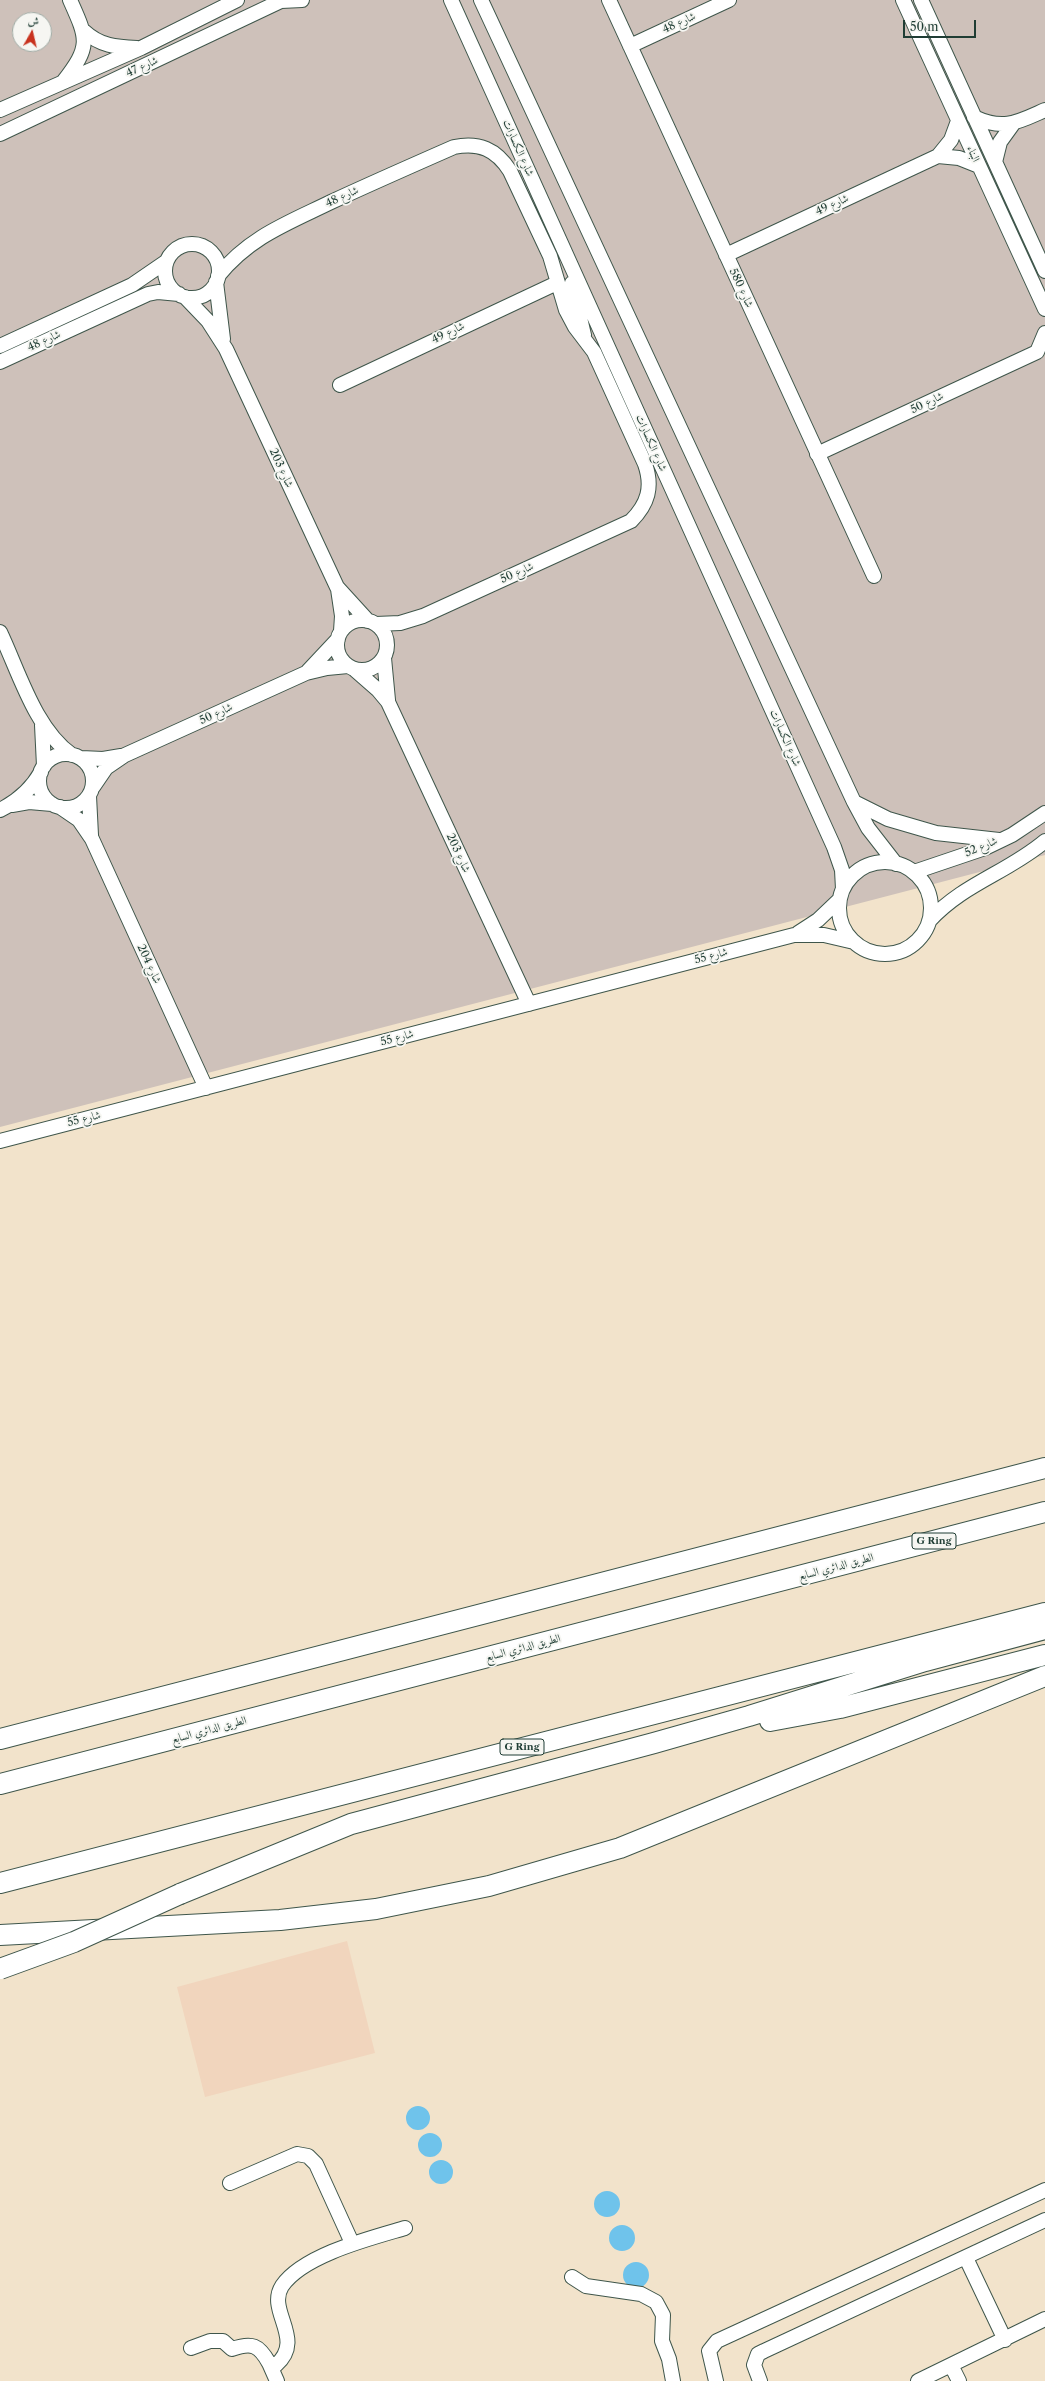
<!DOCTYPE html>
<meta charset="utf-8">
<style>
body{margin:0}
#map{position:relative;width:1045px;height:2381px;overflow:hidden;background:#f2e3cb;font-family:"Libre Caslon Text",Amiri,serif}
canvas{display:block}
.north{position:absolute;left:12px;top:12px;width:40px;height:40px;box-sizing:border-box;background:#f6f6f2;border:1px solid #a0aca6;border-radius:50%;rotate:8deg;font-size:11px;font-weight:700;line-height:16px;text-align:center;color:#1f3d34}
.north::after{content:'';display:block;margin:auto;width:14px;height:18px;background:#c8321e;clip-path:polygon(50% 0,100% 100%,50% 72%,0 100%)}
.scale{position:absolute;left:903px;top:20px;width:73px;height:18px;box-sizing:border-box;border:2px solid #1f3d34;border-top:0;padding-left:5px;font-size:12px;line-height:14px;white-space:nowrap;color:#1f3d34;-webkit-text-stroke:3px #f6f6f2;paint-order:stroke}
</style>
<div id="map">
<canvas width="1045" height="2381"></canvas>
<div class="north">ش</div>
<div class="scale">50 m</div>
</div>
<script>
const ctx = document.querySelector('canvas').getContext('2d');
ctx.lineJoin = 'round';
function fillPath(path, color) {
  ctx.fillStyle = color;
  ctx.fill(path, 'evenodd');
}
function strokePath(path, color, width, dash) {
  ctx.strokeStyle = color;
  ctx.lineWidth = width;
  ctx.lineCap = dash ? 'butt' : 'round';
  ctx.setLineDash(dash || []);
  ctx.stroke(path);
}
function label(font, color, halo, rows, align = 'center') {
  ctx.font = font + ' "Libre Caslon Text",Amiri,serif';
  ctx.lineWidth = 3.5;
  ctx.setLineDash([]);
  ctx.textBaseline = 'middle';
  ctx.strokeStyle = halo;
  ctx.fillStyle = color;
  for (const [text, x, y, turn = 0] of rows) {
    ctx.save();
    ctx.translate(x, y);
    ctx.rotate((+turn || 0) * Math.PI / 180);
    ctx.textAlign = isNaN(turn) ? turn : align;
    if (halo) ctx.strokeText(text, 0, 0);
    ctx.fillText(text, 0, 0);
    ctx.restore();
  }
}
fillPath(new Path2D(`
 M347,1941L375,2053L205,2097L177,1987Z`), '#f1d5bd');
fillPath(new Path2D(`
 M0,0H1045V855L0,1127ZM20,20H44V44H20Z`), '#cec1ba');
fillPath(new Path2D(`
 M406 2118a12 12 0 1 1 24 0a12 12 0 1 1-24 0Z
 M418 2145a12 12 0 1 1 24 0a12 12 0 1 1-24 0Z
 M429 2172a12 12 0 1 1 24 0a12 12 0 1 1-24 0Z
 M594 2204a13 13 0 1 1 26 0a13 13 0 1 1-26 0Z
 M609 2238a13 13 0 1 1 26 0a13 13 0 1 1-26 0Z
 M623 2275a13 13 0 1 1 26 0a13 13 0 1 1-26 0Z`), '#6fc3eb');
const minor = new Path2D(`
 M451,0L834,847L842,870L843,889
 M481,0L854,802L868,828L896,864
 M609,0L874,576
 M903,0L1045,309
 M921,0L1045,271
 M281,1L302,0
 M84,31C100,46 116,47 137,48
 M630,46L729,0
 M63,82C91,46 88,40 70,0
 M0,110L141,48L237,0
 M974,117C1004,131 1018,122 1045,110
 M0,134L283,0
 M938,156L959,158L979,166
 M995,162L1000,142L1013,124
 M165 271a27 27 0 1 1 54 0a27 27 0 1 1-54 0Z
 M726,255L938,156L951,140L958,121
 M218,276C249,237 288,223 331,202C372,183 413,165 454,147C479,142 496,149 510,171L550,256L566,310L575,327L594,352L645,464C653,487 648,504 631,521L423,616L400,623L376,624
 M216,282L223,339
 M572,283L584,335
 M185,297L208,321L226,349L337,587L368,621
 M0,346L132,285L167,261
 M0,362L148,294L158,292L179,294
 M340,385L557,283
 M817,454L1037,352L1045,333
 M338,589L342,616L341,631
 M337 645a25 25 0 1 1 50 0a25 25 0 1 1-50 0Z
 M0,632C19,672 35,729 72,755
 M384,658L388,700
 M354,669L378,690L388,702L529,1004
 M308,671L338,639
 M42,725L44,766
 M39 781a27 27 0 1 1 54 0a27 27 0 1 1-54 0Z
 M81,758L103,759L121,756
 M93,787L106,768L125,755L306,673L327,668L348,666
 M89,796L91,835
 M854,802L888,819L936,833L999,840
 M12,805L29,802L52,804
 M60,807L79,820L92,839L206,1088
 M0,810C18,801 31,790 41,772
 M839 908a46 46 0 1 1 92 0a46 46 0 1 1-92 0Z
 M914,872L985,848L1012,835L1045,813
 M929,921C964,883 1007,873 1045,841
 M798,933L818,920L839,900
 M0,1141L794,935H824L854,942
 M230,2183L297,2154L308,2156L316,2164L352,2243
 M966,2258L1005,2340
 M572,2277L586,2286L641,2294L656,2302L663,2315L662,2341L669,2359L673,2381
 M191,2348L210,2341H223L232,2349C252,2342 259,2345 269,2363L276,2365C306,2339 266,2311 282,2286C303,2255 371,2238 405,2228
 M269,2363L277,2381
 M951,2365L959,2381
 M716,2381L709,2351L717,2341L1045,2190
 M760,2381L754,2365L758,2354L764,2351L1045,2220
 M918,2381L1045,2319`);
const highway = new Path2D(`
 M770,1721L840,1708L1045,1655
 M0,1739L1045,1468
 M0,1784L1045,1512
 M0,1883L1045,1613
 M180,1894L351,1824L654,1743L749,1716L925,1661L1045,1629
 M0,1935L280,1920L376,1909L489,1886L620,1848L1045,1676`);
strokePath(minor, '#3f564b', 16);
strokePath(highway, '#3f564b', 22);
strokePath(minor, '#fff', 14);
strokePath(highway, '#fff', 20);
const highwayBridge = new Path2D(`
 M0,1969L74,1942L180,1894`);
strokePath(highwayBridge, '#3f564b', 22, []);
strokePath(highwayBridge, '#fff', 20);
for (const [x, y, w] of [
 [934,1541,44],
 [522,1747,44]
]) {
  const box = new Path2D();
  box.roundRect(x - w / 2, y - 8, w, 16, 3);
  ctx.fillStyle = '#f6f6f2';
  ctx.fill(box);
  strokePath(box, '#1f3d34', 1);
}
label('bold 10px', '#1f3d34', null, [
 ["G Ring",934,1541],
 ["G Ring",522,1747]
]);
label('11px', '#1f3d34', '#f6f6f2', [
 ["شارع 48",679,23,-25],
 ["شارع 47",142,67,-25],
 ["شارع الكسارات",518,148,66],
 ["البناء",973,154,66],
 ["شارع 48",342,197,-25],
 ["شارع 49",832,205,-25],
 ["شارع 580",741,288,65],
 ["شارع 49",448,333,-26],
 ["شارع 48",44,341,-25],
 ["شارع 50",927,403,-26],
 ["شارع الكسارات",651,443,66],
 ["شارع 203",281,468,65],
 ["شارع 50",517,573,-24],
 ["شارع 50",216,714,-25],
 ["شارع الكسارات",785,738,66],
 ["شارع 52",981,847,-23],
 ["شارع 203",458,853,65],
 ["شارع 55",711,956,-15],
 ["شارع 204",149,964,65],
 ["شارع 55",397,1038,-15],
 ["شارع 55",84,1119,-14],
 ["الطريق الدائري السابع",836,1567,-15],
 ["الطريق الدائري السابع",523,1648,-15],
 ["الطريق الدائري السابع",209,1730,-15]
]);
</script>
